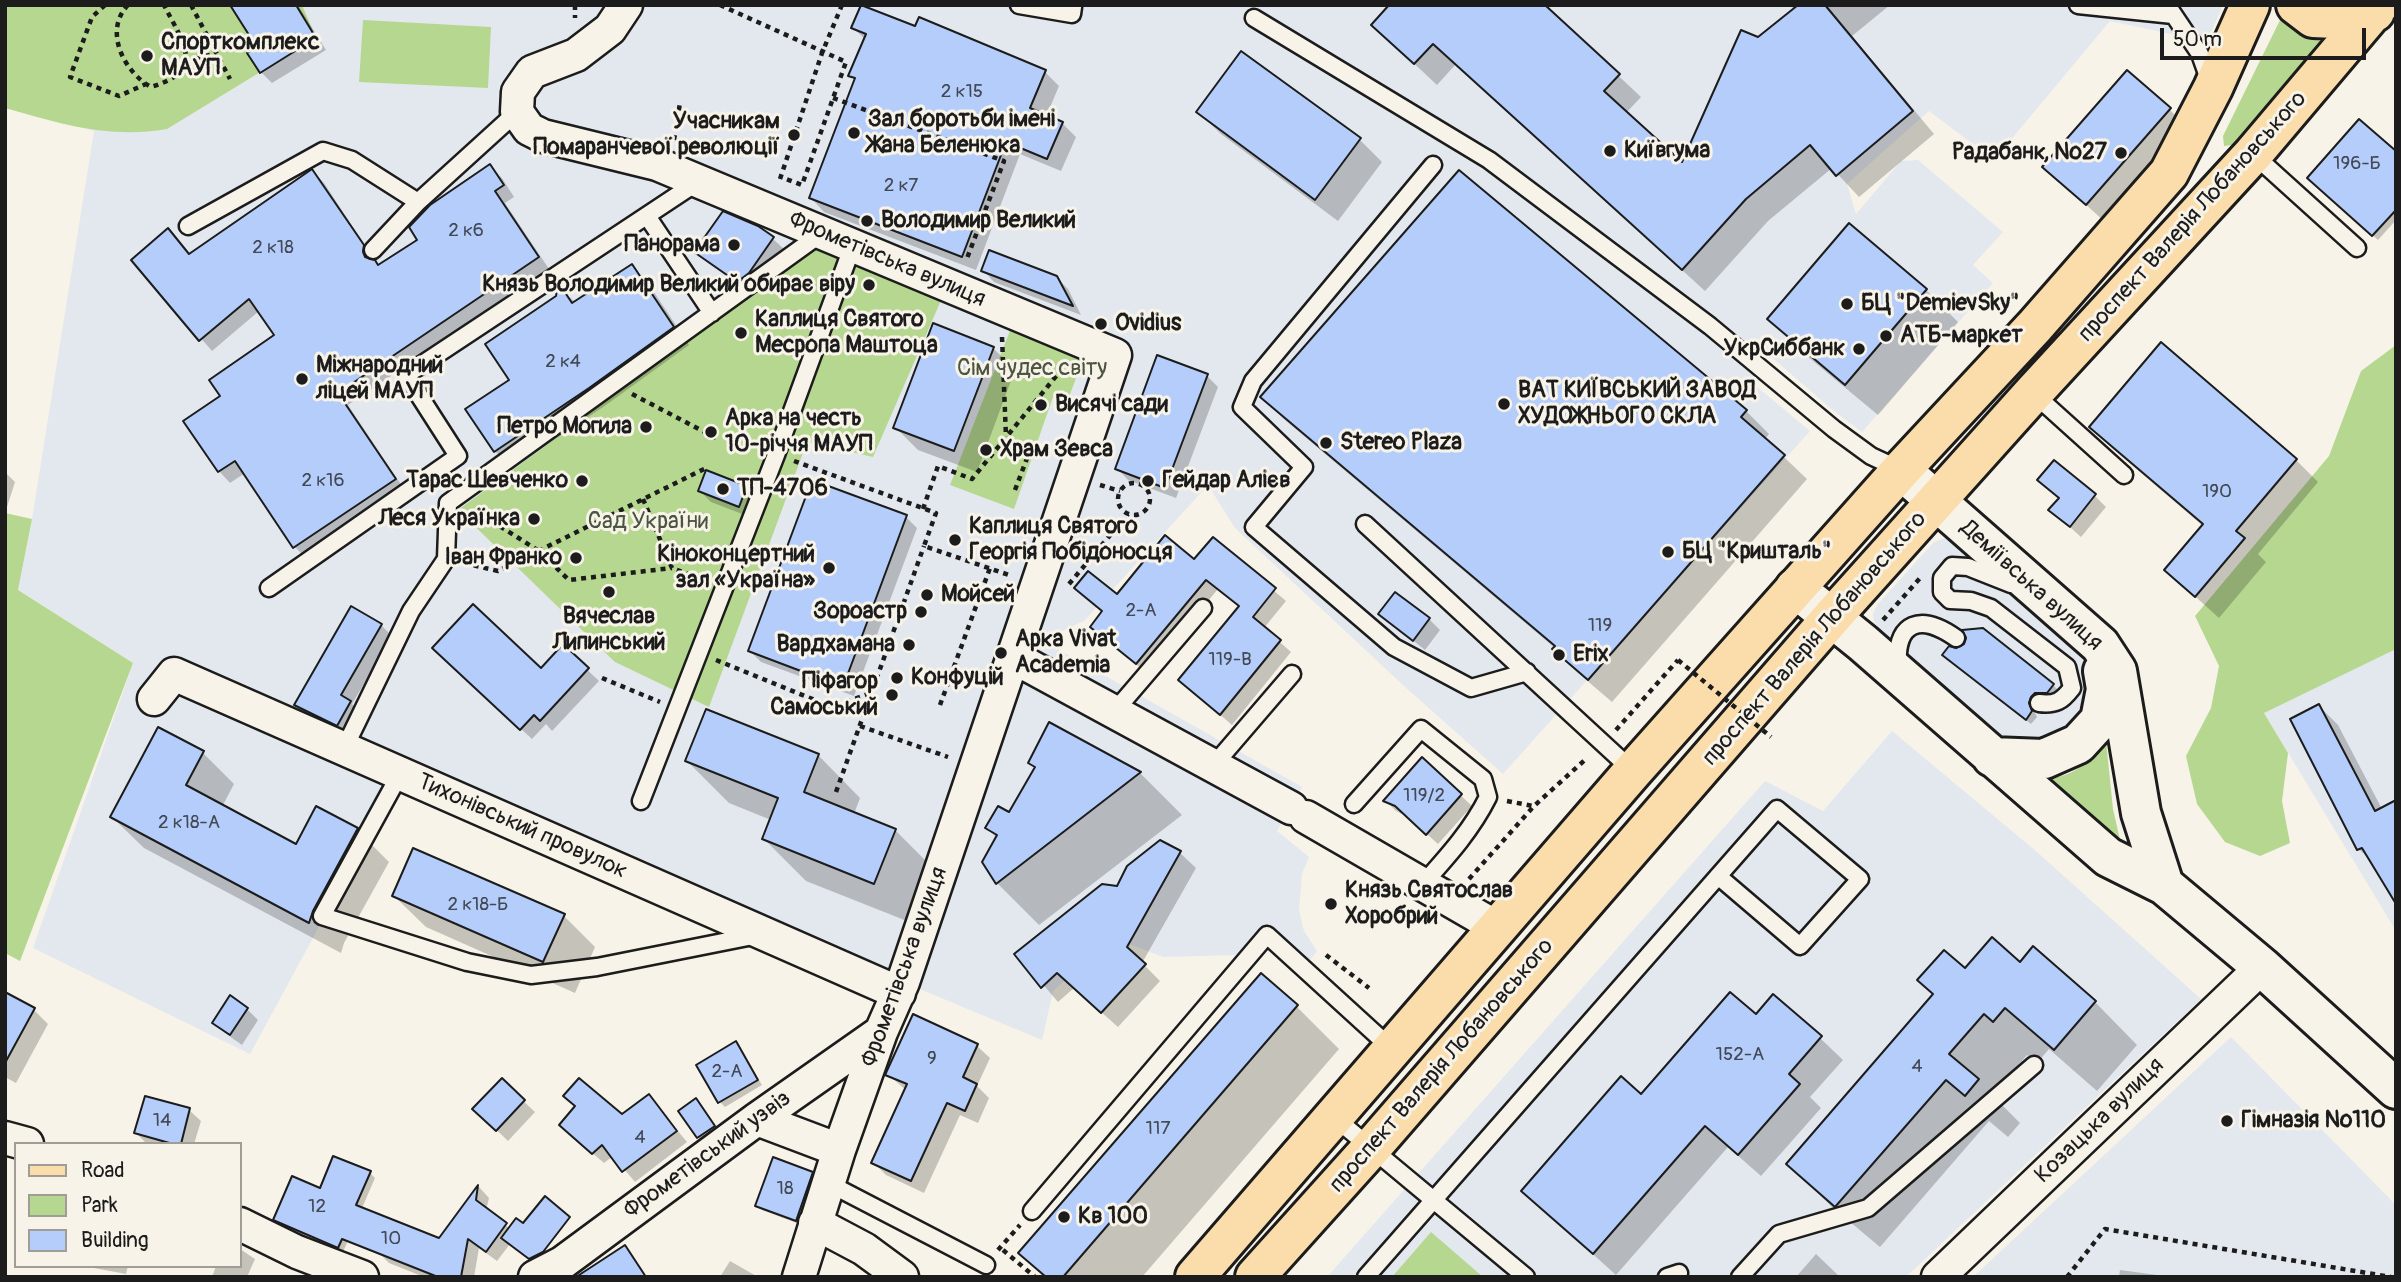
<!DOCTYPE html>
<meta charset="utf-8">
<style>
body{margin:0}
#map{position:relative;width:2401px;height:1282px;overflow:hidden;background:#f7f3e8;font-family:Pangolin,sans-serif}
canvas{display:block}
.frame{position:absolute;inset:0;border:7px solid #1c1c1c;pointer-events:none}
.legend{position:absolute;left:14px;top:1142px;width:228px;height:126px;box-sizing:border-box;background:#f7f3e8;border:2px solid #9f9d96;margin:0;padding:9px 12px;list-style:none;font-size:21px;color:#1c1c1c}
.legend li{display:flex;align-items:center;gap:14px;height:35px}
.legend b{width:35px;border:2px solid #9f9d96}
.scale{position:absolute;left:2160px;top:28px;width:206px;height:32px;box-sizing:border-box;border:4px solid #1c1c1c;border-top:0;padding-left:9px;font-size:21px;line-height:24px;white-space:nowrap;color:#1c1c1c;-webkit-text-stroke:5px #f7f3e8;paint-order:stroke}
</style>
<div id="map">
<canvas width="2401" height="1282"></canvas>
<div class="frame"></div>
<ul class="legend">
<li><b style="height:9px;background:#fbddab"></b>Road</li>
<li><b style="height:19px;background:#b6d790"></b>Park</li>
<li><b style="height:19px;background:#b4cdfb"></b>Building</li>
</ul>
<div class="scale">50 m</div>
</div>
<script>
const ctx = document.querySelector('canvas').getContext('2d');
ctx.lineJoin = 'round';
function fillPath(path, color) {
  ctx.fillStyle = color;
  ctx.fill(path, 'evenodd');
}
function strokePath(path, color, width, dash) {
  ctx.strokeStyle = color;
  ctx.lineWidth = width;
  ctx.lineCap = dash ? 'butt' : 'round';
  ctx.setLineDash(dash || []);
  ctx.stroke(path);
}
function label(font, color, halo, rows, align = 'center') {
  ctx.font = font + ' Pangolin,sans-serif';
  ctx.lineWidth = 6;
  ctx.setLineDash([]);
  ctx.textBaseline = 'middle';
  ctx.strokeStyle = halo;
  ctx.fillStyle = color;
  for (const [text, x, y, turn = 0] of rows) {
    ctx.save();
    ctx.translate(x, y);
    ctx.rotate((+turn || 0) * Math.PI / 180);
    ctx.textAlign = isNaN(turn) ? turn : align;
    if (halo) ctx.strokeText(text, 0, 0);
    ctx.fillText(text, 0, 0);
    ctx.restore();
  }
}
fillPath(new Path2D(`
 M5,5H2223L2212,30L2204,41L2110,21L1994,160L1929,111L1847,184L1856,214L1901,161L1918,160L2003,232L1973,265L1993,283L1862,432L1835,412L1762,349L1756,386L1810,431L1503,774L1404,686L1235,528L1208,485L1084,621L1042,640L1302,787L1277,831L1309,857L1302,874L1299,910L1304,931L1317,951L1307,964L1264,925L1237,955L1163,957L1113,938L1053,991L1042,1040L903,982L408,763L250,1054L33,948L133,663L18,590L32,519L94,131L5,108Z
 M1952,535L2072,635L2094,669L2079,722L2043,743H2023L2004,737L1882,632L1874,622L1873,614L1877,605L1934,542Z
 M2396,641V931L2264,713Z
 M1892,731L2037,852L2201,999L1906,1277H1327L1765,781L1823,811Z
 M2231,1037L2396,1205V1277H1973Z`), '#e3e8ee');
fillPath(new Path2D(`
 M5,5H302L316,38L167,129C109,139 61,124 5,108Z
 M2282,16L2293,29L2320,41L2232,145L2224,146L2223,136Z
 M363,20L491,27L488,88L359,82Z
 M818,246L942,298L873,457L807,442L709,707L615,662L458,510Z
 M1013,323L1086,352L1067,402L1053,397L1014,509L950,485Z
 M2396,345V649L2264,713L2288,753L2282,801L2290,843L2260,856L2225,842L2197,804L2186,756L2211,708L2219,666L2195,616L2329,456L2361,371Z
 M5,513L32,519L18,590L133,663L20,961L5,953Z
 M2106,741L2113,809L2123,853L2039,781C2079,774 2079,769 2106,741Z
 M1431,1232L1483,1277H1392Z`), '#b6d790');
fillPath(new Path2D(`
 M233,5H298L326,50L272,83L261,72L259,47Z
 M1543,5L1641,97L1626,113L1683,165L1759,39L1794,10L1791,5H1890L1852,36L1934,134L1859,197L1832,168L1768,221L1705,291L1456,64L1437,85L1373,25Z
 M853,28H916L1045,72L1059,86L1046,117L1062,123L1076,137L1061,171L1020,154L976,270L824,212L811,198L856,80L851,75L866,40Z
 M2169,109L2201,141L2119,235L2045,167Z
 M1198,112L1360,140L1382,162L1338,221L1221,134Z
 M2396,153V220L2378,240L2314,183Z
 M490,167L502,178L514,197L505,203L549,269L348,405L406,492L306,558L295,547L245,473L230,483L219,471L223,396L276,336L259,311L212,351L133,260L179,242L190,255L312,171L324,183L379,267L419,240Z
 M1460,172L1746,411L1769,434L1765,439L1807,479L1612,702L1577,672L1555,648L1285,420L1262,397Z
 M773,239L784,249L760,284L749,292L708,263L697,252Z
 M632,266L648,283L689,345L606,405L512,468L495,451L511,380L557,297L560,288L576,303Z
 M983,270L1056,277L1068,289L1081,315L994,282Z
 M1926,290L1958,322L1878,415L1801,351L1770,319Z
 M2161,345L2296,460L2318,482L2258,554L2266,562L2219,618L2166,570L2203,526L2113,449L2091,427Z
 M993,348L1015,370L977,472L918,450L895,427Z
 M1207,376L1218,387L1176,498L1128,480L1117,468Z
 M5,472L15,482L7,507H5Z
 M746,488L757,499L750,517L711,502L700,491Z
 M2095,496L2106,507L2081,537L2051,510L2060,499Z
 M906,517L917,528L854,696L761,662L750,651Z
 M1213,539L1286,601L1264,628L1291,652L1232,725L1180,680L1240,607L1218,589L1148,674L1103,637L1104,613L1076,588L1117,596L1195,561Z
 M1380,614L1429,619L1440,630L1425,650Z
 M381,625L392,636L352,704L361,713L348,735L307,716L296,705Z
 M563,647L599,681L552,731L546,724L532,739L445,659L541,670Z
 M1957,650L2053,685L2058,690L2052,697L2035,702L2033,709L2037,717L2031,724L1949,660Z
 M2319,706L2338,725L2382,809L2373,863L2359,849L2292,720Z
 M1050,724L1140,773L1182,815L1039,925L997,883V838L987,828L1010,814L1036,769L1030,762Z
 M203,753L234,784L222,807L296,846L317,808L357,830L389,862L344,943L341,953L144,848L112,817Z
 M818,755L860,798L854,814L895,830L938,873L917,925L806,881L764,839L771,820L729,803L687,761Z
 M1423,760L1472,806L1438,844L1408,817L1396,811L1386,801Z
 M1180,853L1196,868L1142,963L1160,981L1118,1027L1074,988L1058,1002L1017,954L1118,888Z
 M394,896L564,916L595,947L575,993L426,927Z
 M1965,971L2095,1002L2137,1045L2097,1091L2049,1049L2037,1063L2027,1055L1992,1095L2020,1123L2008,1137L1989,1121L1880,1247L1831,1206L1788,1164Z
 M1261,975L1297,1007L1339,1049L1142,1277H1045L1021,1253Z
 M5,994L34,1010L48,1024L16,1083L5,1077Z
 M247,1009L258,1020L242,1045L225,1033L214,1022Z
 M914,1016L977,1046L990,1058L977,1086L989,1098L978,1123L960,1115L924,1193L886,1175L873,1162L906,1090L887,1074Z
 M1756,1017L1820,1038L1843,1060L1810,1097L1821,1108L1761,1176L1728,1147L1616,1275L1523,1191L1641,1097Z
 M736,1043L762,1085L725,1107L720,1102Z
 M502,1081L535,1112L508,1141L475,1109Z
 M649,1096L687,1142L635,1182L613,1156L604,1163L572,1136L622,1117Z
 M701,1106L719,1131L703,1142L698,1137Z
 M189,1110L201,1121L194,1144H147L136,1133Z
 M370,1173L375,1178L343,1252L280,1224L275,1219L321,1190Z
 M812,1173L817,1178L802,1225L762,1210L757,1205Z
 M479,1187L489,1198L486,1210L510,1229L534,1222L549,1257L535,1264L510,1244L497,1261L479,1248L474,1277H424L389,1263L378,1252L440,1240Z
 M240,1249L255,1259L247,1277H212L216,1266H240Z
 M1816,1254L1840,1277H1796Z
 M730,1261L758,1277H720Z
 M83,1266H128L126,1274Z
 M2120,1270L2172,1277H2119Z`), '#0003');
const building = new Path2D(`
 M230,5H296L316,38L260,73L247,53L256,46Z
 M861,5L915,26L919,17L1046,70L1030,108L1063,122L1047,159L1006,142L962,257L809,198L855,78L848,76L866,34L851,28Z
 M1389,5H1545L1620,74L1604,91L1682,162L1741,30L1758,37L1798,5H1825L1913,111L1836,176L1810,145L1746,199L1682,270L1433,44L1414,64L1371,25Z
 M1241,51L1361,138L1315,200L1196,112Z
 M2127,70L2171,108L2086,205L2042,167Z
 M2359,119L2396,151V210L2372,236L2307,178Z
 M490,164L504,185L495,191L539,257L338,393L396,479L293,548L235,461L218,472L183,421L220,396L209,380L274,335L249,299L199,341L131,260L168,228L189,254L312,169L364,245L363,252L365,257L375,260L378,265L417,240L409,227L430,205Z
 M1459,170L1747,410L1741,417L1785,455L1588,680L1552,649L1555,646L1260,397Z
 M723,211L758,226L774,237L749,273L737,282L694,252Z
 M1849,223L1927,289L1845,385L1767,319Z
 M989,250L1057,276L1073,306L981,271Z
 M632,264L674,327L589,388L494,452L465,409L509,380L485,344L556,296L557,288L560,285L572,303Z
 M933,323L994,347L954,451L893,428Z
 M2161,342L2297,459L2236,531L2245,538L2195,597L2164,570L2203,524L2089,427Z
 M1157,355L1208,374L1165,488L1115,469Z
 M2054,460L2096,494L2070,527L2048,510L2059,498L2037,480Z
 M706,470L747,486L739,507L698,491Z
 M812,480L907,515L843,687L748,651Z
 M1165,535L1194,559L1213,537L1276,588L1253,617L1281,640L1220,715L1178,680L1239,606L1206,580L1136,664L1090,627L1102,611L1074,588L1088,571L1117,594Z
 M1395,592L1430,618L1413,641L1378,614Z
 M473,604L541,668L563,644L589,668L540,721L534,715L520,730L432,648Z
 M351,606L382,624L341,695L351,701L337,726L294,705Z
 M1983,628L2054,684L2047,693H2035L2031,697L2029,703L2032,711L2026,720L1942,655L1949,646L1956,648L1964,644L1966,638L1962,630Z
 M2319,704L2375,811L2396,800V904L2362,848L2357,850L2290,719Z
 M706,709L819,754L804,792L896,829L874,884L762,839L778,798L685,761Z
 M1049,722L1141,772L996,884L982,862L997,835L985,828L998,806L1009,812L1035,767L1028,763Z
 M158,727L204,751L186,785L296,844L316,806L358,828L313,911L309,923L110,817Z
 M1422,757L1462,794L1426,835L1395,806L1383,801Z
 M1160,840L1181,851L1127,947L1146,964L1101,1013L1057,973L1041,988L1014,954L1102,884L1117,886L1127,866Z
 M413,848L565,914L543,962L392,896Z
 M1992,937L2020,962L2033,946L2096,1001L2054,1050L2005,1008L1993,1022L1984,1014L1949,1054L1979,1079L1965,1096L1946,1080L1835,1207L1786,1164L1933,994L1917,980L1944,950L1965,968Z
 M1261,973L1298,1005L1063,1277H1046L1018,1253Z
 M5,992L35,1008L5,1063Z
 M1730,992L1756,1014L1773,994L1822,1036L1789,1074L1800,1084L1738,1155L1705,1126L1593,1254L1521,1191L1621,1076L1641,1094Z
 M230,995L248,1008L230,1035L212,1023Z
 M913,1014L978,1044L963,1077L977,1084L965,1111L947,1103L911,1181L871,1163L907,1084L885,1075Z
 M736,1041L758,1080L718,1103L696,1065Z
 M502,1078L525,1100L496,1131L472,1109Z
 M579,1078L622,1114L649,1094L677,1131L622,1172L602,1145L592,1154L559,1125L575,1106L563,1096Z
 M145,1096L190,1108L181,1144H173L134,1133Z
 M696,1098L715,1126L697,1138L678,1111Z
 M333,1156L371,1171L356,1205L439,1238L478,1185L476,1200L507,1223L486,1252L468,1239L461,1277H438L342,1239L338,1248L273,1220L292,1176L320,1188Z
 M773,1157L813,1172L796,1221L755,1206Z
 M545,1196L570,1217L543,1252L529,1259L501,1238L516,1218L523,1223Z
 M625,1245L646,1277H576Z`);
fillPath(building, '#b4cdfb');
strokePath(building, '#1c1c1c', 2);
const lane = new Path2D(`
 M1019,5L1072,14L1073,7
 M2078,5L2173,15
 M2167,5L2200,54L2210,82
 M1254,18L1489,160L1710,326L1834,429L1871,456L1901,470
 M2253,154L2357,248
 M1433,165L1253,381L1242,407L1304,467L1254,527L1394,647L1471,688L1527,672
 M647,216L712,313
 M188,226L323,151L352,160L418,202L517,112
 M373,250L418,202
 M2033,393L2124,475
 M1365,524L1633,771
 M2011,584L1968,567L1952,566L1942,578V592L1950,600L1971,601L1991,608L2067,667L2072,688C2062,701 2056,705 2039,703
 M269,588L458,456L406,375L699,181
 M1898,667C1895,621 1921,613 1956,638
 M1114,712L1203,608
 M344,749L411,611L446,559L448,503L822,233
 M1213,766L1292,674
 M400,774L322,916L467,962L531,975L597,967L758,935
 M641,801L776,455L853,245
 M1354,804L1421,729L1483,779L1488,797C1471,831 1447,857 1422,885
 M1335,1118L1526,1277
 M828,1183L986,1265
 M1032,1211L1267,935L1392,1049
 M1366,1277L1777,809L1860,879L1800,946L1718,876
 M1667,1277L1679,1273
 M1740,1277L1779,1234L1868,1208L2034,1065`);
const street = new Path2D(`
 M626,5L610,29L576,55L532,72L518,92L517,112L529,129L543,136L657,164L1115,355L903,982L881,1032L839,1150L799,1277
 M1013,657L1291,808
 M154,699L174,674L899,993
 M1306,817L1498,928
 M757,1119L839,1150
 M5,1138L27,1144
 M815,1223L864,1249L902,1277
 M240,1224L297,1252L362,1277
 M535,1277L562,1263L757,1119L881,1032
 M1938,1277L2262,967`);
const secondary = new Path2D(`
 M1901,470L2100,645L2117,671L2141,813L2164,885
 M1795,588L1863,643L2108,857L2164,885L2262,967L2396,1089
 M1992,757L2044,759L2078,744L2100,720L2106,689L2103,671`);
const primary = new Path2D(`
 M2296,5L2313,18L2336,19L2375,12
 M1195,1277L1633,771L1901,470L2035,326L2169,173L2213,88L2250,5
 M1255,1277L1372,1147L1832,617L2033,393L2253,154L2379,5`);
strokePath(lane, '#1c1c1c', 21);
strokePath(street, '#1c1c1c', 37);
strokePath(secondary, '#1c1c1c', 44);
strokePath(primary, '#1c1c1c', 44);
strokePath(new Path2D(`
 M105,5L92,17L70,77L119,96L146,84
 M128,5C103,31 124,72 151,87C207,70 183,43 164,5
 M191,5L230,79
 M575,5V18
 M720,5L846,62L802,185L781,177
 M186,62L216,53
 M833,98L1004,161L966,261
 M674,140L680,103
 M780,179L822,53L842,5
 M1002,337L1006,437
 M632,394L716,438
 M794,461L936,513L924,546L1012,576
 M1118 499a16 16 0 1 1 32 0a16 16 0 1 1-32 0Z
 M1100,485L1120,491
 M1015,490L1029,453
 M643,499L672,568L706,581
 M478,508L479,513L539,551L569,580L672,568
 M923,509L938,466L972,479L1066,364
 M464,563L498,571L706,468
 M1069,584L1128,514
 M1883,620L1921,577
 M716,660L832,707L871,693
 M602,678L660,702
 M940,705L990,568
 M860,726L948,757
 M1616,730L1678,660
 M836,792L924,546
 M1507,801L1533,806
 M1469,879L1534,806L1587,758
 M1326,955L1369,988
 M998,1250L1020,1225
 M1003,1250L1035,1277
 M2067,1277L2105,1229L2391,1277`), '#1c1c1c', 4.5, [5, 5]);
strokePath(lane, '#f7f3e8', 16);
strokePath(street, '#f7f3e8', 32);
strokePath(secondary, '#f7f3e8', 38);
strokePath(primary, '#fbddab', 38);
strokePath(new Path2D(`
 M1678,660L1771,737`), '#1c1c1c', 4.5, [5, 5]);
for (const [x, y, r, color] of [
 [147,56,7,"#1c1c1c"],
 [854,133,7,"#1c1c1c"],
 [794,135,7,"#1c1c1c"],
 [1610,151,7,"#1c1c1c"],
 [2121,153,7,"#1c1c1c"],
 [867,221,7,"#1c1c1c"],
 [734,245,7,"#1c1c1c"],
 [869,285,7,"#1c1c1c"],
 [1847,304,7,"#1c1c1c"],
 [1101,324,7,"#1c1c1c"],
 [741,333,7,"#1c1c1c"],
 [1886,336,7,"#1c1c1c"],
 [1859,349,7,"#1c1c1c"],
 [302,379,7,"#1c1c1c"],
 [1504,404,7,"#1c1c1c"],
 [1041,405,7,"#1c1c1c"],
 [646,427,7,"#1c1c1c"],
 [711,432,7,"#1c1c1c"],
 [1326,443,7,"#1c1c1c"],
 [986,450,7,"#1c1c1c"],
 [582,481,7,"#1c1c1c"],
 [1148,481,7,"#1c1c1c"],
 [723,489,7,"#1c1c1c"],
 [534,519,7,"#1c1c1c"],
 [955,540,7,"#1c1c1c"],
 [1668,552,7,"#1c1c1c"],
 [576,558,7,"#1c1c1c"],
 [829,568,7,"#1c1c1c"],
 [609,592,7,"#1c1c1c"],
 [927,595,7,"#1c1c1c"],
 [921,612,7,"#1c1c1c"],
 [909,645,7,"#1c1c1c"],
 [1001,653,7,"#1c1c1c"],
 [1559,655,7,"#1c1c1c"],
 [897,678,7,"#1c1c1c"],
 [892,695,7,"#1c1c1c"],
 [1331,904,7,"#1c1c1c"],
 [2227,1121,7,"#1c1c1c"],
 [1064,1217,7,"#1c1c1c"]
]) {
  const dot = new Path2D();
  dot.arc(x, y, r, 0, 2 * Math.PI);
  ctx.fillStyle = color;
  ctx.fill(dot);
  strokePath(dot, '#f7f3e8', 2.5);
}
label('19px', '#424854', null, [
 ["2 к15",962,92],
 ["196-Б",2357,164],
 ["2 к7",901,186],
 ["2 к6",466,231],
 ["2 к18",273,248],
 ["2 к4",563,362],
 ["2 к16",323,481],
 ["190",2217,492],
 ["2-А",1141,611],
 ["119",1600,626],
 ["119-В",1230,660],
 ["119/2",1424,796],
 ["2 к18-А",189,823],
 ["2 к18-Б",478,905],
 ["152-А",1740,1055],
 ["9",932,1059],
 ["4",1917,1067],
 ["2-А",727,1072],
 ["14",162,1121],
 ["117",1158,1129],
 ["4",640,1138],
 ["18",785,1189],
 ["12",317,1207],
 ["10",391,1239]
]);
label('bold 23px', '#1c1c1c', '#f7f3e8', [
 ["Спорткомплекс",161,43],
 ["МАУП",161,69],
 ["Зал боротьби імені",868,120],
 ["Жана Беленюка",868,146],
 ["Учасникам",780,122,"right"],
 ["Помаранчевої революції",780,148,"right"],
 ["Київгума",1624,151],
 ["Радабанк, №27",2107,153,"right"],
 ["Володимир Великий",881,221],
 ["Панорама",720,245,"right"],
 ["Князь Володимир Великий обирає віру",855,285,"right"],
 ["БЦ \"DemievSky\"",1861,304],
 ["Каплиця Святого",755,320],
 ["Месропа Маштоца",755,346],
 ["Ovidius",1115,324],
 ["АТБ-маркет",1900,336],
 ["УкрСиббанк",1845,349,"right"],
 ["Міжнародний",316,366],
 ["ліцей МАУП",316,392],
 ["ВАТ КИЇВСЬКИЙ ЗАВОД",1518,391],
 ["ХУДОЖНЬОГО СКЛА",1518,417],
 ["Висячі сади",1055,405],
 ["Арка на честь",725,419],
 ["10-річчя МАУП",725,445],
 ["Петро Могила",632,427,"right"],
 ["Stereo Plaza",1340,443],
 ["Храм Зевса",1000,450],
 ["Тарас Шевченко",568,481,"right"],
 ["Гейдар Алієв",1162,481],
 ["ТП-4706",737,489],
 ["Леся Українка",520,519,"right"],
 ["Каплиця Святого",969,527],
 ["Георгія Побідоносця",969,553],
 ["БЦ \"Кришталь\"",1682,552],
 ["Кіноконцертний",815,555,"right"],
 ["зал «Україна»",815,581,"right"],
 ["Іван Франко",562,558,"right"],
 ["Мойсей",941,595],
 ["Зороастр",907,612,"right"],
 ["Вячеслав",609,617,"center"],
 ["Липинський",609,643,"center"],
 ["Арка Vivat",1015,640],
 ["Academia",1015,666],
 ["Вардхамана",895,645,"right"],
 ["Erix",1573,655],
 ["Конфуцій",911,678],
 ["Піфагор",878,682,"right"],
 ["Самоський",878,708,"right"],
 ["Князь Святослав",1345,891],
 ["Хоробрий",1345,917],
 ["Гімназія №110",2241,1121],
 ["Кв 100",1078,1217]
], 'left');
label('23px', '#1c1c1c', '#f7f3e8', [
 ["проспект Валерія Лобановського",2193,217,-48],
 ["Фрометівська вулиця",887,260,23],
 ["Деміївська вулиця",2031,586,42],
 ["проспект Валерія Лобановського",1815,639,-49],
 ["Тихонівський провулок",522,827,24],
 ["Фрометівська вулиця",905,967,-70],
 ["проспект Валерія Лобановського",1442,1066,-49],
 ["Козацька вулиця",2100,1121,-44],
 ["Фрометівський узвіз",708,1155,-36]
]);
label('23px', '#4a543f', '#f7f3e8', [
 ["Сім чудес світу",1032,369],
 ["Сад України",648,522]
]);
</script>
